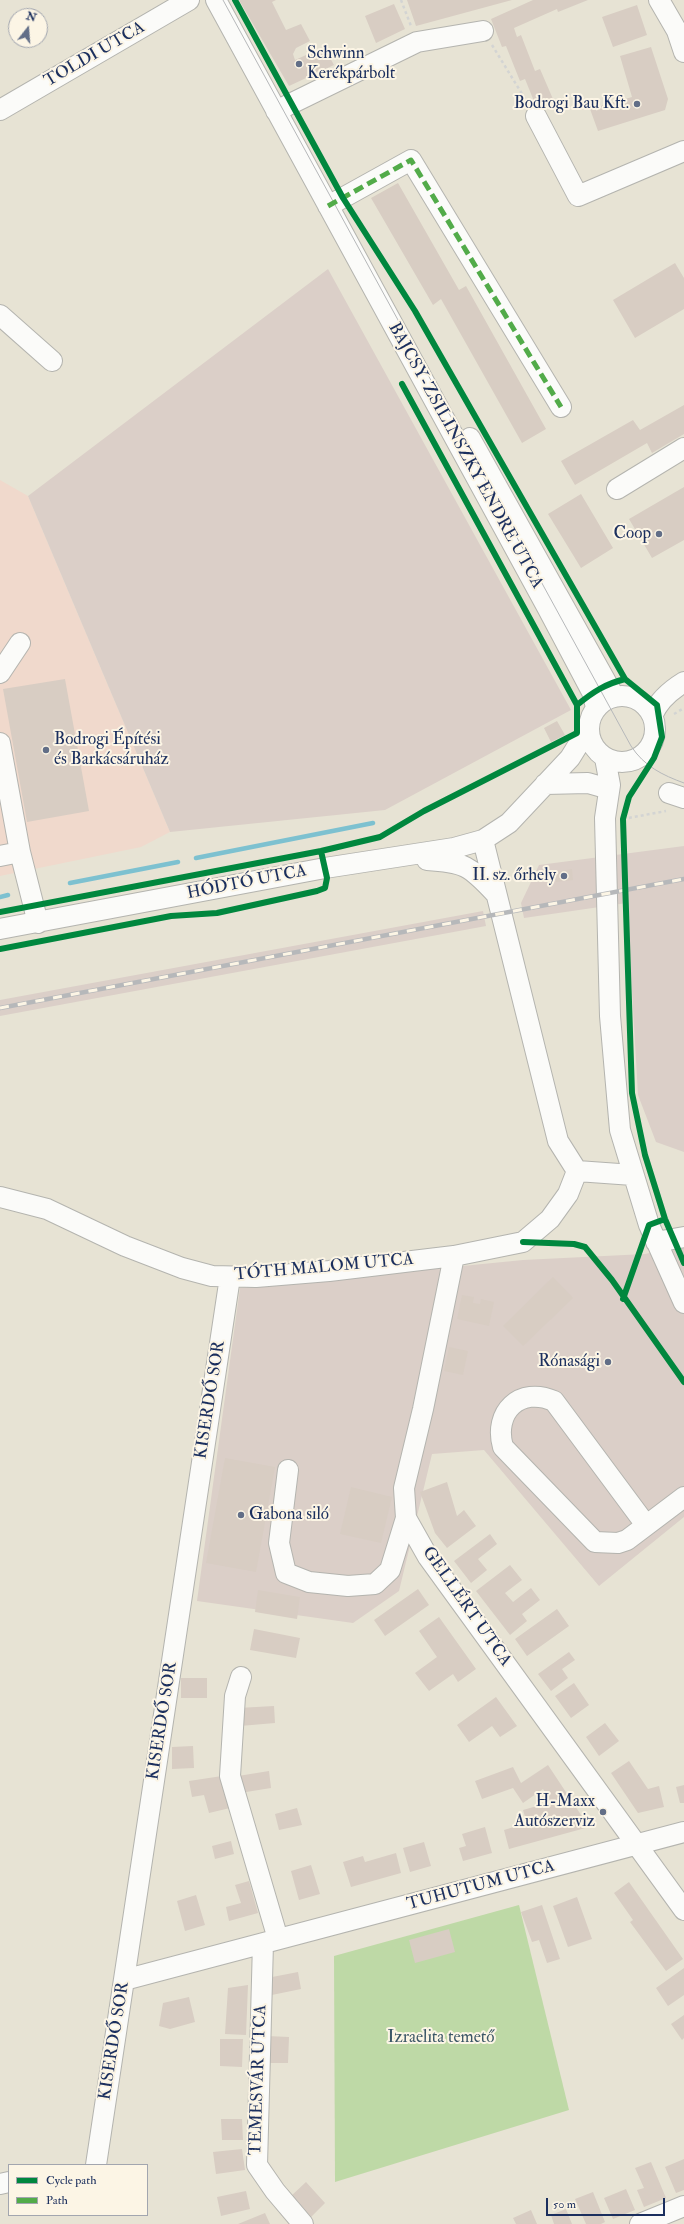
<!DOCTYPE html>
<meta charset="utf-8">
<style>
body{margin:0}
#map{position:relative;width:684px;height:2224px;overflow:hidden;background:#e7e3d4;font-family:"IM FELL Double Pica",serif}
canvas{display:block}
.legend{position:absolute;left:8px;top:2164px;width:140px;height:52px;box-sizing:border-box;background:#fcf5e5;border:1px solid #a2a6af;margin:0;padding:5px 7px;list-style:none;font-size:12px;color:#1b2f5e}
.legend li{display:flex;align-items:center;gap:8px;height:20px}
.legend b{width:20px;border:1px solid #a2a6af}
.north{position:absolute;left:8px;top:8px;width:40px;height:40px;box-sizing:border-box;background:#fcf5e5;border:1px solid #a2a6af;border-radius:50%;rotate:17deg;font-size:11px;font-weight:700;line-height:16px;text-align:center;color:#1b2f5e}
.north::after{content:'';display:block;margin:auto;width:14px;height:18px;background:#626e87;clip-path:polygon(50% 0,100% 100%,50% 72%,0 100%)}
.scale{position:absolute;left:546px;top:2198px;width:119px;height:18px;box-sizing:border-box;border:2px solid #1b2f5e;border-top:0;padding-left:5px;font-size:12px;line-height:14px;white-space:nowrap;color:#1b2f5e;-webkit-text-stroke:3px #fcf5e5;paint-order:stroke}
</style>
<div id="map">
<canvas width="684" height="2224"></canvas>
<ul class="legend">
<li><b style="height:5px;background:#00873e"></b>Cycle path</li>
<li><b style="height:5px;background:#52ab49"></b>Path</li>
</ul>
<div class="north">N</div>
<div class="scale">50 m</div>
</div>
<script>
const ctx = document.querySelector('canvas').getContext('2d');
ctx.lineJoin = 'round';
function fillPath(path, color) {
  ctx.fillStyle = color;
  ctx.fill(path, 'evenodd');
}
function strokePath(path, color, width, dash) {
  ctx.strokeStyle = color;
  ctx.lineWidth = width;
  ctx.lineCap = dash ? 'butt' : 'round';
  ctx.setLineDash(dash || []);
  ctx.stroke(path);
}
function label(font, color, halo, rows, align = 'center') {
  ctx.font = font + ' "IM FELL Double Pica",serif';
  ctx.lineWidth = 4;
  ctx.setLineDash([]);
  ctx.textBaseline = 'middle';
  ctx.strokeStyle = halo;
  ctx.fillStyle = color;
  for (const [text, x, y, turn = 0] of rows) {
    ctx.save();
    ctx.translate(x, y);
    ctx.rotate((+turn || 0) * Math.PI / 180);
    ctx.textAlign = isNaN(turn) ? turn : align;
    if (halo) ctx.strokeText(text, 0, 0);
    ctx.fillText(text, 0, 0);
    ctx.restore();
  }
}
fillPath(new Path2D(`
 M0,480L28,496L170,832L141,847L0,876Z`), '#f0d9cc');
fillPath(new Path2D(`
 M328,269L571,710L385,810L170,832L28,496Z
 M684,846V1152L656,1142L638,1095L627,903L524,918L521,903L539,865Z
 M483,911L486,926L0,1016V1000Z
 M684,1246V1517L599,1586L484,1450L432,1454L399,1591L353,1623L197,1601L240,1288L523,1260L645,1254Z`), '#dbcfc8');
fillPath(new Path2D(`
 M519,1905L569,2110L335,2182L334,1956Z`), '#bed9a6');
strokePath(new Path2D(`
 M196,858L373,823
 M70,883L178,862
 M0,897L8,895`), '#7dc1d0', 4.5);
fillPath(new Path2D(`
 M239,0H276L272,2L286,30L301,24L310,41L296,48L293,54L295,60L324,47L334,65L289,86Z
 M407,0H512L416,26Z
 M533,0H588L558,12L557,9L514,28L517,37L521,35L535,71L540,69L556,106L538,111L525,79L520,81L506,46L502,47L491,19Z
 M394,4L405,29L376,43L365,16Z
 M637,5L647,35L613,47L602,17Z
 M651,47L668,99L665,110L598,131L590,109L632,97L620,56Z
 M398,183L459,290L466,286L546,429L522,443L441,299L433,305L371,198Z
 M675,263L684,278V309L635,338L613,300Z
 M684,405V434L652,453L647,443L575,485L561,461L633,420L640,430Z
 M684,487V540L652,558L629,519Z
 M581,494L613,548L581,568L548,514Z
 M65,679L89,811L27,822L3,689Z
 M557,721L565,735L551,742L544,728Z
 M572,869L573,880L556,882L555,872Z
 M553,1277L573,1298L523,1346L503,1326Z
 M462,1295L474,1297L473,1303L480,1304L481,1299L494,1302L489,1326L457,1319Z
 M449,1347L468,1351L463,1375L444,1371Z
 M225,1458L275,1467L256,1572L206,1563Z
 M447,1482L457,1516L464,1510L476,1526L447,1548L435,1533L420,1492Z
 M351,1487L392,1497L381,1543L340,1534Z
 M490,1534L497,1544L478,1559L487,1570L471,1583L454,1561Z
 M510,1565L522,1580L505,1593L513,1602L531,1588L540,1600L522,1614L527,1621L510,1635L476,1591Z
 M418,1589L429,1605L385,1636L374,1620Z
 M258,1590L300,1597L297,1619L255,1612Z
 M557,1609L569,1626L527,1656L515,1639Z
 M439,1617L476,1669L458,1682L453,1674L429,1691L415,1673L437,1657L419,1631Z
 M254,1629L300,1638L296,1658L250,1650Z
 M569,1652L575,1660L562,1669L568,1678L551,1691L538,1674Z
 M181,1678H207V1698H181Z
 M574,1683L589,1705L571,1718L555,1696Z
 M496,1697L517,1726L500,1737L492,1726L469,1742L457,1725Z
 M274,1706L275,1723L240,1726L238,1708Z
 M605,1723L619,1741L599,1756L586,1737Z
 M193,1746L194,1768L172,1769V1747Z
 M629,1761L648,1789L659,1786L664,1807L638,1813L611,1773Z
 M548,1765L589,1827L509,1849L504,1830L527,1823L523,1810L551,1802L543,1789L523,1803L513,1788L482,1799L475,1781L513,1767L521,1783Z
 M269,1771L271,1788L240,1793L238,1776Z
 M222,1776L230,1808L209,1813L204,1795L192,1797L189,1781Z
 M684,1785V1803H680L676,1787Z
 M297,1808L302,1825L279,1830L275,1814Z
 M485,1827L492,1853L463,1861L459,1848L466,1846L462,1834Z
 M231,1841L234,1854L215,1859L212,1846Z
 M424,1842L431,1866L410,1872L403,1848Z
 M396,1853L401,1873L351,1887L343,1862L363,1856L365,1862Z
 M311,1865L320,1894L299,1900L291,1871Z
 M249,1881L258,1913L229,1921L226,1907L241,1903L235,1885Z
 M629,1882L683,1959L666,1971L630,1922L633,1920L614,1893Z
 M196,1895L205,1925L185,1931L177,1901Z
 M577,1897L592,1939L568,1947L553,1906Z
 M542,1905L560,1959L547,1963L539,1940L532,1942L521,1912Z
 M449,1929L455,1952L415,1963L409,1940Z
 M684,1968V1995L668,2006L656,1988Z
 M298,1972L301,1989L267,1996V1978Z
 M248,1985L246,2035L225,2034L228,1988Z
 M189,1997L195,2022L170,2029L159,2026L163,2003Z
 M684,2015V2038L682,2040L671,2024Z
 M267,2036L289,2037L288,2063H266Z
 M220,2039H243L242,2067L220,2066Z
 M221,2119H242L243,2140H222Z
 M242,2149L245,2170L216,2174L213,2152Z
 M684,2159V2190L676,2193L665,2167Z
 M651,2162L666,2198L644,2207L637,2190L644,2188L635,2168Z
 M306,2182L325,2203L310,2218L290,2197Z
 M626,2189L635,2210L613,2219L604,2198Z
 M246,2191L250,2209L221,2216L217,2197Z
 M593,2192L605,2222L601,2224H586L575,2199Z
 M566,2209L572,2224H554L551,2215Z
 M531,2210L537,2224H516L513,2218Z
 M265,2213L270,2224H238Z`), '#d8cdc3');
const minor = new Path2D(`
 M216,0L548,609L592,692L596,707
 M659,0L677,31L684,52
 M0,110L189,0
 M276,111L417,42L483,31
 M536,116L578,196L684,151
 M328,206L411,160L561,407
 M0,315L52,361
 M470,438L614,696
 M617,489L684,448
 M0,673L20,643
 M589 729a33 33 0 1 1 66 0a33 33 0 1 1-66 0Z
 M653,714C659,700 671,690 684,682
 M0,743L20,852L38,923
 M605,758L610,785L605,818L610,1016L620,1130L649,1225L684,1303
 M545,784L588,783L609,789
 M669,793L684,798
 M483,840L558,1141L577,1171
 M0,856L20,852
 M427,860C464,862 470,866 495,893
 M0,929L325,868L454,848L483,840L509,823L570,758L588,729
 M577,1171L633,1175
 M0,1197L47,1209L125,1246L182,1268L212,1276L256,1277L329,1271L454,1256L523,1242L550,1219L568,1194L577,1171
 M656,1242L684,1237
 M454,1256L423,1409L404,1488L406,1518L428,1557L684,1910
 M288,1470L279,1543L286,1573L309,1582L348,1586L375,1584L390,1570L406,1518
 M646,1525L554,1401C520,1386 493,1412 503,1447L595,1542L618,1543L627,1540L684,1497
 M241,1677L235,1696L230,1776L278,1939
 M263,1943L257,2165L275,2191L303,2224
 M124,1980L684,1832
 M96,2165L230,1277
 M0,2184L9,2182
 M640,2224L684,2206`);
strokePath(minor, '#b4b4af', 22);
strokePath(new Path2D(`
 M401,0L411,26
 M492,45L527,102
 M674,714L684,708
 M623,819L666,811`), '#d3d4d3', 2.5, [3, 3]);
strokePath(minor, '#fbfbf9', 20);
strokePath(new Path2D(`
 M223,0L631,746C644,766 662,775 684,783`), '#b6b8ba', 1);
const rail = new Path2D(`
 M0,1008L684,879`);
strokePath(rail, '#b6b8ba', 4.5);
strokePath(rail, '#fcf5e5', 3, [9]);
strokePath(new Path2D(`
 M328,206L411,160L561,407`), '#52ab49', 5, [10, 5]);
strokePath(new Path2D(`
 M235,0L343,198L415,311L625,679L657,705L662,737L654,758L629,797L623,819L632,1093L645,1155L665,1219L684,1263
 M577,705C593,692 605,684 625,679
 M0,912L321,851L380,837L424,811L577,733V705L402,384
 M0,949L171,916L217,913L317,891L325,888L327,878L321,851
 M523,1242L574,1244L585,1247L612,1280L684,1382
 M623,1299L649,1225L665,1219`), '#00873e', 6);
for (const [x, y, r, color] of [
 [299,64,4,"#626e87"],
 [637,104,4,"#626e87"],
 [659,534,4,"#626e87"],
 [46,750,4,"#626e87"],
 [564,876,4,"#626e87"],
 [608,1362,4,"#626e87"],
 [241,1515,4,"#626e87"],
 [603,1812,4,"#626e87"]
]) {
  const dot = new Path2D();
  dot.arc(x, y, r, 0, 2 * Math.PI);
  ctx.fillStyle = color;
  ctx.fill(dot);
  strokePath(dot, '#fcf5e5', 1.5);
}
label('17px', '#1b2f5e', '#fcf5e5', [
 ["Schwinn",307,54,"left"],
 ["Kerékpárbolt",307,74,"left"],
 ["Bodrogi Bau Kft.",629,104],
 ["Coop",651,534],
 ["Bodrogi Építési",54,740,"left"],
 ["és Barkácsáruház",54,760,"left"],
 ["II. sz. őrhely",556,876],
 ["Rónasági",600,1362],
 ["Gabona siló",249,1515,"left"],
 ["H-Maxx",595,1802],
 ["Autószerviz",595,1822]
], 'right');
label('17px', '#1b2f5e', '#fcf5e5', [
 ["TOLDI UTCA",95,55,-30],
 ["BAJCSY-ZSILINSZKY ENDRE UTCA",465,456,61],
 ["HÓDTÓ UTCA",247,883,-11],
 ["TÓTH MALOM UTCA",324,1268,-5],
 ["KISERDŐ SOR",211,1400,-81],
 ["GELLÉRT UTCA",466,1607,55],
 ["KISERDŐ SOR",163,1721,-81],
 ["TUHUTUM UTCA",481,1886,-15],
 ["KISERDŐ SOR",115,2041,-81],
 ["TEMESVÁR UTCA",259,2080,-88]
]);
label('17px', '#3c5767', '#fcf5e5', [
 ["Izraelita temető",441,2038]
]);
</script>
